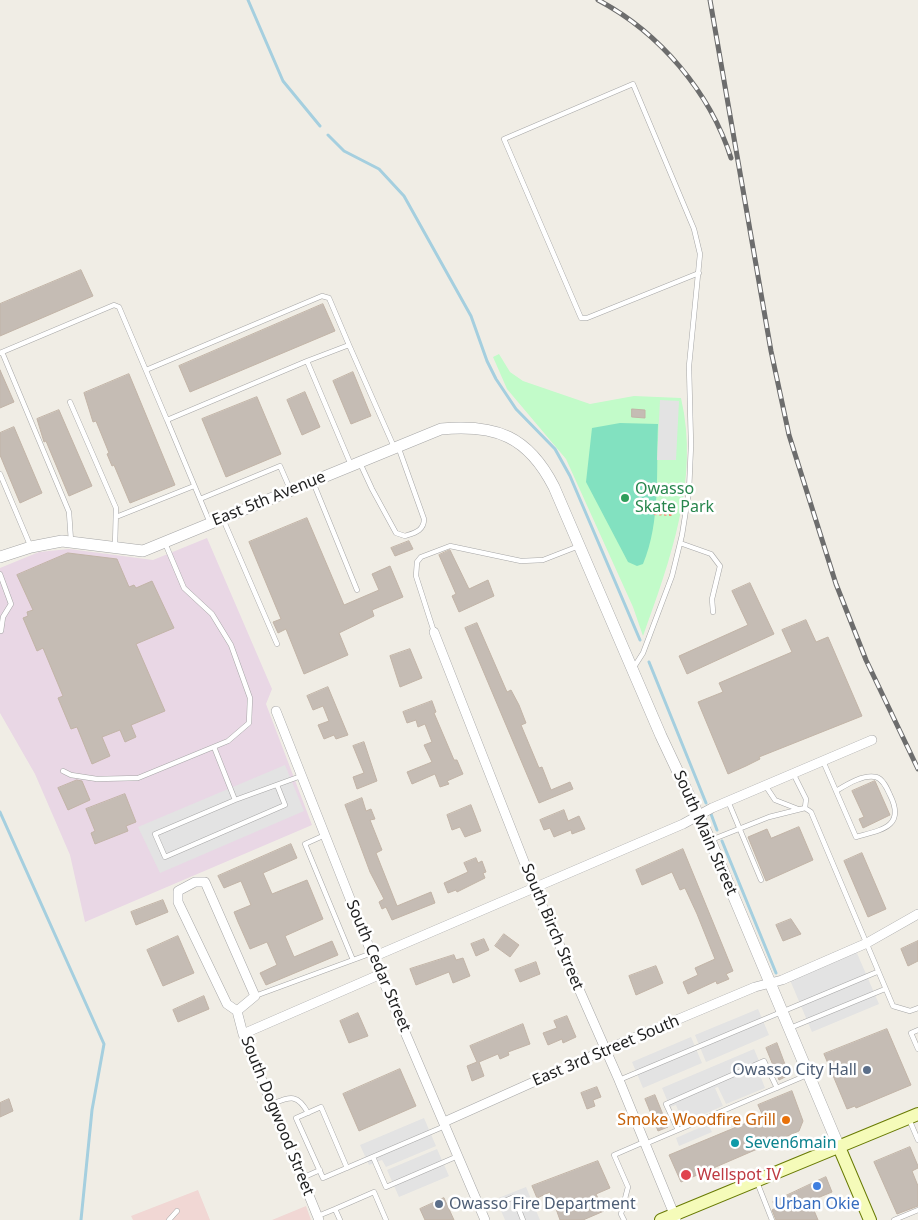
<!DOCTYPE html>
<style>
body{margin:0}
canvas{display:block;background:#f0ede5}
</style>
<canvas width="918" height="1220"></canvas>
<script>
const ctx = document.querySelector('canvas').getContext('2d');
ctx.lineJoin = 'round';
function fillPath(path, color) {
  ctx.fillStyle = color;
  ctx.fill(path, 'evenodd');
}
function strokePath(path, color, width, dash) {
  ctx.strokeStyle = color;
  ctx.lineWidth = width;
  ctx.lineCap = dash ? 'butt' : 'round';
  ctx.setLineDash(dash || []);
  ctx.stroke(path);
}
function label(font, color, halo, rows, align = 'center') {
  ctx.font = font + ' "Noto Sans",sans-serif';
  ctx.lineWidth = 5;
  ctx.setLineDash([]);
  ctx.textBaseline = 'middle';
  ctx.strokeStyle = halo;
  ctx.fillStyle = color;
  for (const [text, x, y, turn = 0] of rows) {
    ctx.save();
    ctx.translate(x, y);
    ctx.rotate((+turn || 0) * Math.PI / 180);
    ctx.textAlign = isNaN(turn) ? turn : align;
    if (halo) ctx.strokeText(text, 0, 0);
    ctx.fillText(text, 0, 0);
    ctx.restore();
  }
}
fillPath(new Path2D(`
 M198,1190L210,1220H133L131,1216Z
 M306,1206L311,1220H272Z`), '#f1d7d4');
fillPath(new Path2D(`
 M207,538L272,689L266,704L312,825L85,922L70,855L35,774L0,713V568L39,552L69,549L153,560Z`), '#e9d7e5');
fillPath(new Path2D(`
 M499,354L510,372L523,381L590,404L634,396L681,398C700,479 670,561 643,636L633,607L566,459L507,389L493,357Z`), '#c2fbc9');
fillPath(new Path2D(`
 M620,423L658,424C656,469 661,522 643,564L637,566L628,562L586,482L592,428Z`), '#82e1c0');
fillPath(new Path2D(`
 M660,400L679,401L676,460H657Z
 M285,765L304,811L160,873L138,827Z
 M853,944L879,1004L812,1032L787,973Z
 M758,1009L769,1035L706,1062L695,1035Z
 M691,1037L702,1063L643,1088L632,1062Z
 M754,1049L762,1068L758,1070L765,1088L726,1104L718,1087L715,1088L723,1106L683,1123L676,1105L670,1107L662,1088Z
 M424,1118L436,1146L386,1167L382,1160L369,1165L360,1145Z
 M708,1124L712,1132L679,1146L676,1138Z
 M437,1149L449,1176L399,1197L387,1170Z
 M526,1187L540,1220H505L496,1199Z`), '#e3e3e3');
strokePath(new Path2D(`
 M248,0L283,81L320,126
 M328,135L344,151L379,169L404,196L471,316L487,361L496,379L516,409L555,449L570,476L640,640
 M649,662L706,803
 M0,812L104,1044L92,1110L81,1220
 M711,814L717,830
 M722,841L776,973`), '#a5cfdf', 3);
const building = new Path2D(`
 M81,270L93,296L0,336V304Z
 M323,304L335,331L190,392L179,366Z
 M0,370L14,402L0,408Z
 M353,372L371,416L351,424L333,381Z
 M129,374L175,485L130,503L114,465L112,466L107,454L109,453L96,421L93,422L84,393Z
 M305,392L320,427L302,435L287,400Z
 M257,397L281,454L226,477L202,419Z
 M632,409L645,410V418L632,417Z
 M59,410L92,486L69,496L46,441L44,442L37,419Z
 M14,427L42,493L20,503L0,455V433Z
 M307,518L344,605L379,590L372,574L390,566L403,597L372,610L374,616L339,633L348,655L304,674L286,629L278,633L273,622L281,619L249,542Z
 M409,541L413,549L395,556L391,548Z
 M450,550L469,589L488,580L494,596L459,612L452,596L456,594L439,555Z
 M68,553L117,559L129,587L134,585L136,588L152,581L174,628L136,644L165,711L131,725L136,737L125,742L120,730L102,737L110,756L92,764L77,727L71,729L58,698L63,696L43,648L37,651L23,618L28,616L27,612L33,610L17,575Z
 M750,583L774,634L687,674L679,656L748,625L732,591Z
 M806,620L816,642L828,637L862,716L759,757L760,759L746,766L728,774L698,702L723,692L719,683L792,652L782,630Z
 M477,623L507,692L511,690L519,705L526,723L521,725L539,768L542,767L551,790L570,782L573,789L539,803L465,628Z
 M410,649L422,678L400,687L390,656Z
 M328,687L348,735L336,739L334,735L324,739L318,725L329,721L323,706L313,710L307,696Z
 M432,701L436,712L434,713L454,760H457L463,774L447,781L449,784L440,787L435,774L412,784L407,772L432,762L424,745L432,742L425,724L418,727L416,720L407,723L403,712Z
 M364,742L377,781L357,789L353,777L364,773L353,746Z
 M77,780L82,781L90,800L68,810L58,788Z
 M875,781L890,815L863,828L859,819L864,817L852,791Z
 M125,794L136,822L126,826L128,831L95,844L91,833L95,831L86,809Z
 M362,798L366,811L371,809L375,819L370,820L382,850L376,853L397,906L431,892L435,903L392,920L386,907L382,909L379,902L384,899L370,872L345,805Z
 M471,805L481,831L465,837L460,827L452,830L447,815Z
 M564,810L568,821L579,816L585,829L572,834L571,830L554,837L550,828L544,830L540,820Z
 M799,827L813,860L766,881L748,837L767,829L771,838Z
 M291,844L297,858L263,873L272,894L307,880L323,919L285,936L294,957L332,941L338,955L266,985L260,973L277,965L267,942L250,949L238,922L234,912L251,905L241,881L224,888L218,876Z
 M683,849L733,971L726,974L729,979L717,984L716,981L688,994L683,982L698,975L695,968L715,959L697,914L685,888L680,890L672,872L642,885L636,870Z
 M862,853L886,909L868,917L844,861Z
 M476,858L478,863L482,861L486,872L483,873L485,878L457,892L456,890L448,893L444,883L468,872L464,863Z
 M163,900L168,912L136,925L131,912Z
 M791,919L801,934L783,941L776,925Z
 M504,934L519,945L510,957L495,946Z
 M178,936L194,973L163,986L147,950Z
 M484,939L489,950L476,956L471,944Z
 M918,941V961L908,966L901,949Z
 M454,955L456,960L463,958L470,976L453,983L449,972L416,985L410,969Z
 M536,962L540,974L520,982L515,970Z
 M656,966L663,983L636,995L629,976Z
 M204,996L209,1009L178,1022L173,1010Z
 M358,1013L368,1036L349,1043L340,1021Z
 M567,1016L576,1037L563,1043L562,1039L548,1045L543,1033L557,1028L554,1021Z
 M523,1024L530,1044L508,1052L509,1055L500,1059L498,1054L479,1062L484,1076L472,1081L467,1066L477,1062L470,1046Z
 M887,1029L911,1085L856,1108L855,1106L847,1109L824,1054Z
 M777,1043L789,1075L779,1080L766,1048Z
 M400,1069L416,1106L359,1131L343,1094Z
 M597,1087L601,1097L593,1100L595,1106L587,1109L581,1093Z
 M792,1091L803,1121L799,1131L681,1182L669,1155L763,1116L758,1105Z
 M655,1095L668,1127L658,1131L645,1099Z
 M9,1099L13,1111L0,1117V1103Z
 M910,1147L918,1166V1168L912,1171L918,1186V1206L897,1214L874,1162Z
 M598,1161L610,1188L596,1194L604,1211L583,1220H560L550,1192L537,1198L532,1186Z
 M826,1177L832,1192L810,1201L818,1220H776L772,1210L776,1208L773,1202Z
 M444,1198L454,1220H425L420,1209Z`);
fillPath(building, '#c5bcb4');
strokePath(building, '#c2b4a7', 1);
const service = new Path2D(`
 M2,352L69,512L71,541
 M0,353L114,305L119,307L167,420
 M307,361L349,345L394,447
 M146,370L322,296L329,298L349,345
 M70,402L116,508L115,547
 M360,463L372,489L396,533L405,536C414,533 424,531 424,519L399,449
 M0,474L30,545
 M313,482L357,590
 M200,499L280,466L290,489
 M116,517L194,486
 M223,519L277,644
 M210,523L167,420L307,361L351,465
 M680,543L711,554L720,566L712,599L713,612
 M0,574L11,604L3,617L1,631
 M434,632L416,576L417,562L421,557L450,546L521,561L543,560L579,546
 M634,667L643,653L672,576L682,535L689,491L691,445L689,366L700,254L694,229L633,84L504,139L581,318H587L699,273
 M214,747L235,800
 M823,761L856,837C881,830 906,827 890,795C887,788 883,779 876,777C863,774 846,785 836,791
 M63,771L71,775L97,779L138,778L228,741L249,723L250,698L231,645L212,614L184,588L165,543
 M793,773L806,799L805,808
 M277,785L285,805L165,857L155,834L235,800L301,776
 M765,785L775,800L798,809
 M728,801L761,880
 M325,835L305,844L353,960
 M711,840L769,817L805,808L811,812L893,1006L910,1011L918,1008
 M255,996L372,953
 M790,1028L885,989
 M918,1030L911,1033L918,1049
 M619,1080L877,972
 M272,1104C290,1097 297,1093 308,1113
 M909,1119L918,1140
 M678,1130L666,1104L764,1061L777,1088
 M645,1144L807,1075
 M373,1157L386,1187L458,1156
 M347,1168L321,1107L296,1118L323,1178L445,1126
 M302,1178L320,1170
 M757,1182L772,1220
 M335,1209L374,1192L386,1220
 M481,1211L514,1197L523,1220
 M318,1216L335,1209L340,1220
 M169,1220L177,1211
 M624,1220L621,1214L628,1187L614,1155L644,1142
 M894,1220L918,1210`);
const minor = new Path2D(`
 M434,632L534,887L619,1080L676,1219
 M276,711L373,957L485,1220
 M373,957L683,824L712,808L872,740
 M237,1011L255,996L205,882H195L178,891V902L227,1004L237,1011L243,1034L319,1220
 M243,1034L381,974
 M444,1122L605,1050L755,987L782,980L867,943L918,914`);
const tertiary = new Path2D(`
 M0,557L31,547L62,541L143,551L441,429C496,424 528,436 554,487L661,736L710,840L839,1147`);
const secondary = new Path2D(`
 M839,1147L870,1220
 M661,1220L918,1114`);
strokePath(service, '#a6a6a6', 5.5);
strokePath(minor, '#a6a6a6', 10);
strokePath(tertiary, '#a6a6a6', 12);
strokePath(secondary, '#687a03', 14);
strokePath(new Path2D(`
 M654,514L673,515`), '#fd7f6a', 2, [2.5, 2.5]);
strokePath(service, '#fff', 4.5);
strokePath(minor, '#fff', 9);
strokePath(tertiary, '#fff', 11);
strokePath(secondary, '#f5fbb9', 12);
const rail = new Path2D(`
 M598,0C659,32 710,92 731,158
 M710,0L771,351L789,435L836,584L866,660L918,769`);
strokePath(rail, '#6d6d6d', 5);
strokePath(rail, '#fff', 3, [9]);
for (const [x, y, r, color] of [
 [625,498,5,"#2e9e5b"],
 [867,1070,5,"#5c6f8a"],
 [786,1120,5,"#e8710a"],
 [735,1143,5,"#0f9aa8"],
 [686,1175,6,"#e0444e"],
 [817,1186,5,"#3f7fe0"],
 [439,1204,5,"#5c6f8a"]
]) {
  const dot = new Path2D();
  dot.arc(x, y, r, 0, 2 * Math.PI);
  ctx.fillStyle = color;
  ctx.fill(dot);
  strokePath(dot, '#fff', 2);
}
label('16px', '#27864d', '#fff', [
 ["Owasso",635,489],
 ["Skate Park",635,507]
], 'left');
label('16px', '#1f1f1f', '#fff', [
 ["East 5th Avenue",269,499,-22],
 ["South Main Street",705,833,66],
 ["South Birch Street",552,927,67],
 ["South Cedar Street",378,966,67],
 ["East 3rd Street South",606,1051,-23],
 ["South Dogwood Street",277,1116,68]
]);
label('16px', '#4e5e75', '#fff', [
 ["Owasso City Hall",857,1070],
 ["Owasso Fire Department",449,1204,"left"]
], 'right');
label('16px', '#c56008', '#fff', [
 ["Smoke Woodfire Grill",776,1120]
], 'right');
label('16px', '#0d838f', '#fff', [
 ["Seven6main",745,1143]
], 'left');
label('16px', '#be3a42', '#fff', [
 ["Wellspot IV",697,1175]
], 'left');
label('16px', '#366cbe', '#fff', [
 ["Urban Okie",817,1204]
]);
</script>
